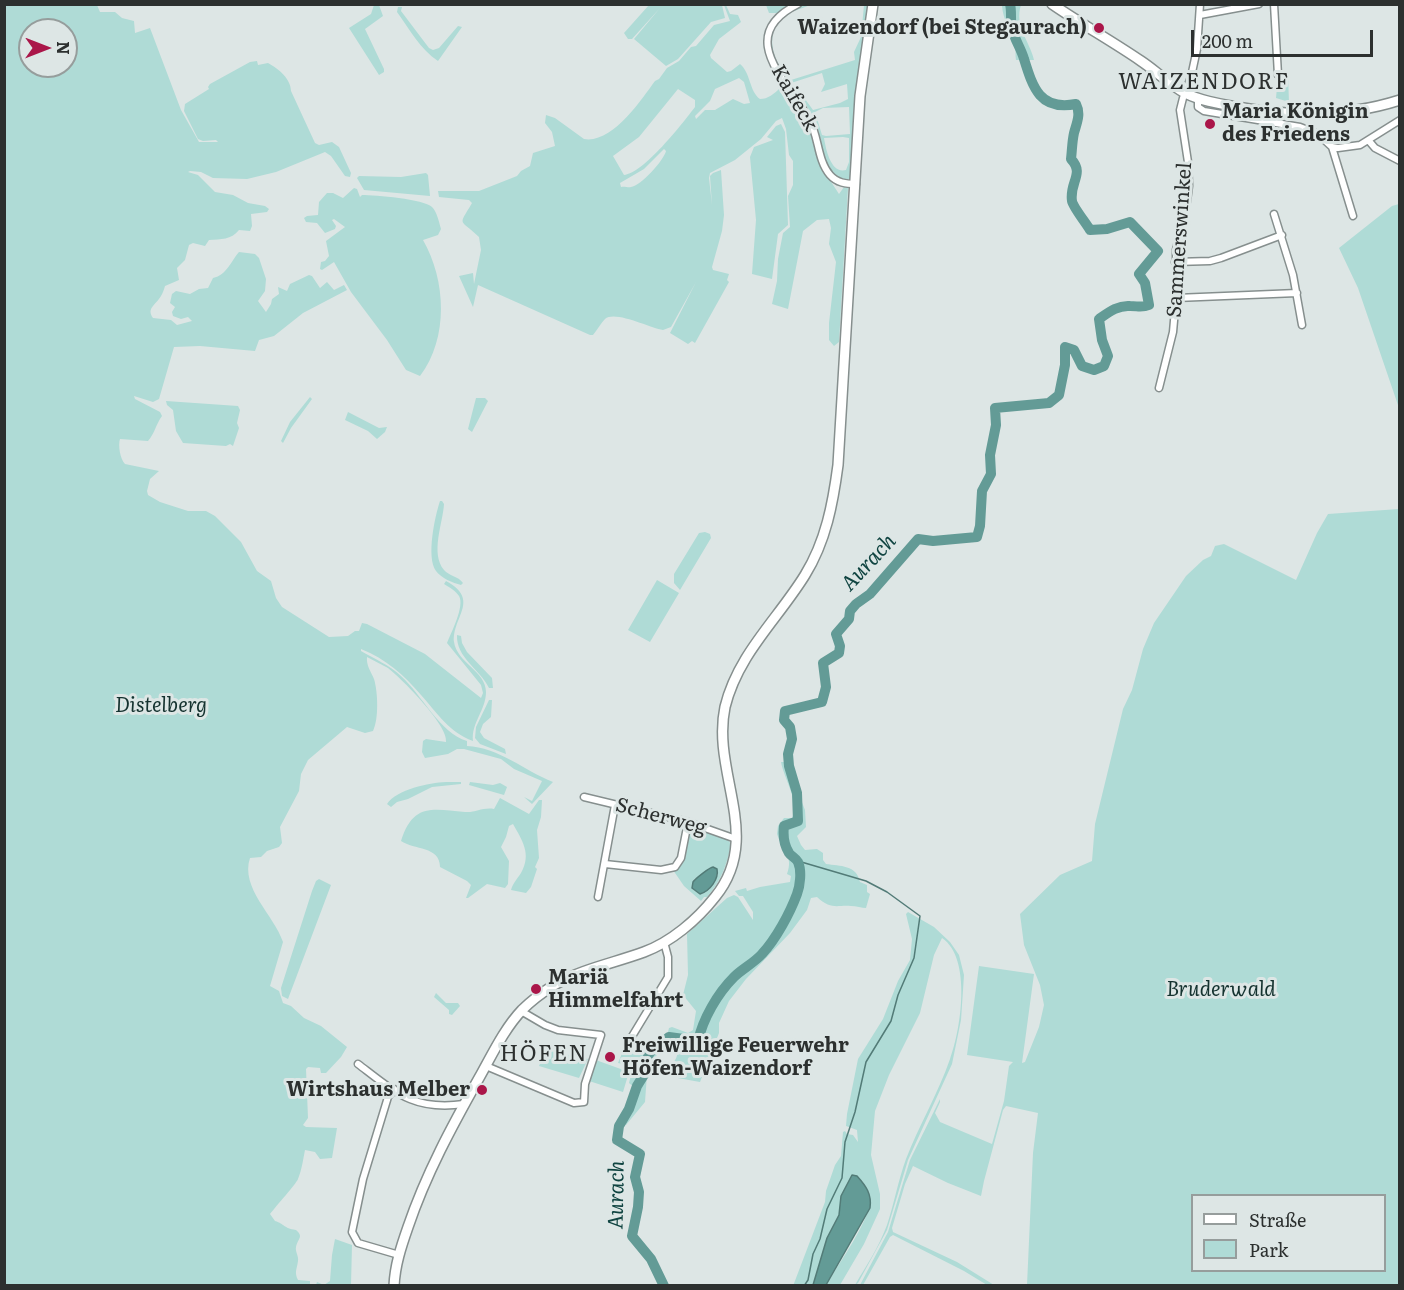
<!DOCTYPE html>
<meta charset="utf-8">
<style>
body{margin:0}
#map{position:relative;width:1404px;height:1290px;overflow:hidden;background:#dde6e5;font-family:Literata,serif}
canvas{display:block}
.frame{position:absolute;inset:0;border:6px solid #2c302f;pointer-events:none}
.legend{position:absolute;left:1191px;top:1194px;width:195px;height:78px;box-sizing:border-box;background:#dde6e5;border:2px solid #969d9c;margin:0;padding:8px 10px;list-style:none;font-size:18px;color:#2c302f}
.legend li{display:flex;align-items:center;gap:12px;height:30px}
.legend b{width:30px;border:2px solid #969d9c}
.north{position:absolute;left:18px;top:18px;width:60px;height:60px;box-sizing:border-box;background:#dde6e5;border:2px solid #969d9c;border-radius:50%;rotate:90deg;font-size:16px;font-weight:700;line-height:24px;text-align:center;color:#2c302f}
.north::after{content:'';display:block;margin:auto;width:21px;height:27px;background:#aa1649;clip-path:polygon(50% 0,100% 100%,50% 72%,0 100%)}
.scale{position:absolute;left:1191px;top:30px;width:182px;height:27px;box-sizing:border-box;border:3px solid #2c302f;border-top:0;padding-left:8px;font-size:18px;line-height:21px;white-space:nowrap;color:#2c302f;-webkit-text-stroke:4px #dde6e5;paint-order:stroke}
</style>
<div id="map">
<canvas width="1404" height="1290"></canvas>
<div class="frame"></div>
<ul class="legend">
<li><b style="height:8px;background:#fff"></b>Straße</li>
<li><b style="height:16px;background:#afdbd6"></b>Park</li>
</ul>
<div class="north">N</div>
<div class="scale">200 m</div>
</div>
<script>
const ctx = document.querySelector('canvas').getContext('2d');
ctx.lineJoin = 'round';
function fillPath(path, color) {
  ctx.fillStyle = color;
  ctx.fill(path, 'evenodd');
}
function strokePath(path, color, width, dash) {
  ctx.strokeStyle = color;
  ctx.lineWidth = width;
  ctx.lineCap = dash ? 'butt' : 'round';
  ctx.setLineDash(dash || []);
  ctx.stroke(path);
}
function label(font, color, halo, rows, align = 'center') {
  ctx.font = font + ' Literata,serif';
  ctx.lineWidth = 6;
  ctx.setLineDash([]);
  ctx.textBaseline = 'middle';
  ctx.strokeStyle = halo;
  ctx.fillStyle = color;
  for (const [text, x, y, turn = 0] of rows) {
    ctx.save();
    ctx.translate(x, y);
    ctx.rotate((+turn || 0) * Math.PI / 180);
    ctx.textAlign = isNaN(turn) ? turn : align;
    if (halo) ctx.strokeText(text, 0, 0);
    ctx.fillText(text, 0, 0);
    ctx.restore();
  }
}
fillPath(new Path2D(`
 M5,4L97,5L100,12H115L122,18L134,21L135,33L150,28L181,110L199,142H218L216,140L203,141L198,139L184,111L185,104L209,89L208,87L210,84L250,62L257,61L258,65L268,63C279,69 291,79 291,91L315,143L319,145L332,142L339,147L351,173L350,177L345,176L331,156L325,152L276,172L247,179L213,178L201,172L190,171L188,172L198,175L215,192L233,195L248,203L265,206L269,209L267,212L251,214L252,226L250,231L239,230C231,240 221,239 209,240L205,246L193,243L189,245L185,260L177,268L179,280L165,286C164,289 163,293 161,296C156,305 146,308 153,318L171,320L177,325L192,321L188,317L181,319L173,316L172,312L175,307L170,303L172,294L176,291L190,294L199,289L208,288L213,278C227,275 231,261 239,252L255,254L259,258L266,279L265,291L258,301L266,312L271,304L272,299L279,294L278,287L287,291L290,284L309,275L312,276L320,288L327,282L334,290L344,285L347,290L303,313L274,336L259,340L255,351L200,346L174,347L159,399L153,402L134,396L135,399L160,412L162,416C156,424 155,433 148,441L120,439C118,445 120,459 125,464L159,471L150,479L147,491L148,495L160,502L188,511H206L215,516L241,542L257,571L271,581L276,598L282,607L329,637L348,636L355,631H359L362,623L367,624L425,654L481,698L483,693L481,685L447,643C451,633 465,606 459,596C456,591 449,587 444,584L446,581C481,600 452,617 454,642C457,663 486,671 486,692C486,710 471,723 473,741C449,732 438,714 421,695C404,675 386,659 361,649V651C375,659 389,665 401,676C422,695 440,733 467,741V746C498,747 525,771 553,782L532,804L524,797L532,801L542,781L514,769L501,759L464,749H457L448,754L425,758L422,752L423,741L426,739L446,742C449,726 402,679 388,668C381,664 374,661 367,657C366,665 371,672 374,679C378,692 379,719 373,731L365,733L347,727L308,760L301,774L299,791L280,827L282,843L279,847L267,851L261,857L250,858C240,888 274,915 283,942L270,986L279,991L283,1003L291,1006L304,1018L321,1026L347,1047L341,1057L326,1073H321L320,1068L308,1067L306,1069L308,1118L303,1125L306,1127L337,1128L332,1158L320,1159L315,1152L305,1150C303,1160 302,1169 298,1179C296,1184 276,1206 270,1214L275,1221C285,1224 283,1228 296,1230C304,1237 298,1238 296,1247C295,1252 299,1256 298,1261C297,1269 294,1272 298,1280L310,1281V1284L5,1285ZM30,30H66V66H30Z
 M664,4L722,5L725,18L711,22L678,59L666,66L634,39L660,8L632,39H628L624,33L649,5H662V6Z
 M374,5H379L383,16L365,29L384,69V72L379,75L349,28L371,14Z
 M724,5H726L730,14L738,15L741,22L719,39L710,55L711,58L727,72L731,71L740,64C751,73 749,91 760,99C768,99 774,94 780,88L778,83L781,81L808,122L822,168L839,194L844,187L848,188L839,342L834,346L829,340V323L836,262L829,244L831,228L829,219L817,220L803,231L788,309L772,304L777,281L778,259L783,233L790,227L788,196L793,185V161L789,155L786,129L782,118L776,121L761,139L735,160L710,173L709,178L712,205L710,176L713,173L721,170L724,215L722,231L712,267L713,270L729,274L727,280L729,282L695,343L692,341L688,344L670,333L696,282L671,327L663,330C650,328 615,310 605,319C601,323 597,330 593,335H590L478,285L473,307L459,276L473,273L474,284L481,250L479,237C459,218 458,227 472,203L469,200L439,197L438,191H479L517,176L521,171L530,166L533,153L555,146L552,132L545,123L546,115L555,118L584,139C612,144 641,100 655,81L659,79L667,68L679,61L691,47L696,46L714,25L730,21ZM739,78L744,82L750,103L744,104L733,99L715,110H705L696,119L695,116L710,101L715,89ZM678,89L695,100V107C682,124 644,173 624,175L613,156L639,137ZM664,149L666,151C664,160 641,186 631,187C628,188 625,186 621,187L620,183L644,169Z
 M766,5H794L778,13H769Z
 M804,5H810C801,9 787,12 780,20C764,38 775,66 791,80L855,60L854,52L861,37L864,5H869L852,177L849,179C823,180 824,149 818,130C814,119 810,109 802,100L805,99L813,110L840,103L848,99L847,84L821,92L825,84L822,73L791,83C774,67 762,40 779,19C784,12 796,8 804,5ZM849,107L850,134L826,136L822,135L815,112L823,108ZM843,137L849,138V162L846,170C831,174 826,150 824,138Z
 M992,5H1021C1014,26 1029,40 1034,60H1016C1015,55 1016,50 1015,45C1011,31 1003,20 1002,6H993Z
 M398,7H402L401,11L429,48L433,50L439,48L458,26L462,27L438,61C420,49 410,30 397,12Z
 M1278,76H1288L1289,102L1276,98Z
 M781,124L785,132L788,225L778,234L772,279L752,274L756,220L750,157L754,147L773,140L767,137L776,126Z
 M426,173L428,175L430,196L364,190L357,178L359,176L401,177Z
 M354,188L357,189L360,197L362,195C375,195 424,199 432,207C437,212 439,222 441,229L438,235L423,240C446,280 449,338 420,376L406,370L387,340L351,292L334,262L322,270L320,269L321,262L325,261L329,256L326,241L345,227L334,219L332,220L336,226L335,229L325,233L317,223L306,222L304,218L307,216L318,215L319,202L327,193H333L343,198Z
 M1399,204H1400L1399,408L1358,288L1339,248L1392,206Z
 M310,397L312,399L291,428L283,443L281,441L290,422Z
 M476,398H485L488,401L472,432L468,429Z
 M166,401L238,406L240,410L237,423L239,428L233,446L230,444L226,446L183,443L176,431L173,410L167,405Z
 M348,412L379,428L387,427L385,432L377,439L368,431L345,420Z
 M440,501H442L444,504C443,523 430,553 444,570C449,576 458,576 463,583L461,585C453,583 441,578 436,571C426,557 435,516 440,501Z
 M1399,509V1285H1027L1033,1153L1038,1113L1006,1106L1003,1110L984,1181L981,1196L948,1183L913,1166L905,1184L892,1228L893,1232L957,1262L994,1285H987L964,1271L893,1235L890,1237L863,1285H860L888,1232L910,1160L940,1099V1102L935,1113L940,1122L992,1144L1004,1101L1009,1066L1013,1062L967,1055L979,966L1034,974L1022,1063L1025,1062L1039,1027L1044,1005L1040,985L1024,945L1020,914L1060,875L1092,861L1095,824L1123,709L1132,690L1143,649L1154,623L1186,576L1203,560L1211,556L1215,546L1224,544L1296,580L1317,533L1328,514ZM1192,1196H1384V1270H1192Z
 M705,532L710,534L711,538L680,590L674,583V574L699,533Z
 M657,580L679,593L650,642L628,630Z
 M457,635L461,636L462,643L467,652L492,678L493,688H489C480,669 456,658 457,635Z
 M489,700H492L491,717L483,724L480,732L484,738L505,749L506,754L480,744L475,738L476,727Z
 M781,762H785L788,767L805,810L806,827L797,836L801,845L805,850L817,849L823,853V860L826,864C840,866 857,865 860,882L867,885V892L870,894L866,908C862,908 856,906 851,906C836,905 831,910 817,897L811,898L807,910L790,933L746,979L729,1001L719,1023V1033L700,1082L672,1077L658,1070L650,1069L647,1074L645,1102L626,1125L618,1120L635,1088L629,1083L632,1071L630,1067V1060L626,1058L623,1064L618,1063L625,1046L636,1052L663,1036L664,1044L658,1051L656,1057L660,1062L666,1061L671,1065C682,1056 678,1040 668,1032L669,1028L672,1027L688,1033L693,1030L696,1011L683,995L688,975L687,934L727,898L734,895L738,897L753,920V912L743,896H739L735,891L746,888L747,891L760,887L790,882L791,876L787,874C794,856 782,849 777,834L778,826L784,818H792C800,802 784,779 781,762Z
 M446,782H461V784L432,787L408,799L397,802L391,807L387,804C397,789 429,783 446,782Z
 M470,782L493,785L500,783L507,787L504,795L469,785Z
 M500,798L529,814L539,800H542L541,817L537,830L539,858L535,867L537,869L531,887L526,893L511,890C513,883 517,879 521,873C532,854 522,840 513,824L509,826L506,837L501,847L509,861L508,884L505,888L487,884L468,898H466L471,885L467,881L440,867C440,846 414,850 401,841C413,803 432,809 465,812C475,813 483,807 494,809Z
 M694,827L728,840L731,844C727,865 721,881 707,897H704L701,901L684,886L673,870L689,831ZM715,867L718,874L711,886L701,894L694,890L692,886L694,879L703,875L709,868Z
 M319,879L331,885L288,999L282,996L281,988L312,891L316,881Z
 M908,912L934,927L950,942L959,955L964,975L961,1020L952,1064L908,1160L887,1230L858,1283L855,1285C866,1266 879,1247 887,1225C894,1204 898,1181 906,1159C919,1125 938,1094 950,1059C961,1030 972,958 942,938L934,955L920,1013L889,1075L875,1111L871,1155L880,1194V1209L864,1244L840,1285H826C836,1268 874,1215 870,1197C869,1187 859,1182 852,1175L842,1194L839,1215L827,1238L813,1285L793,1286L825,1202L826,1191L835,1165L841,1156L843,1132L845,1131L847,1134L853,1135L858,1142L857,1130L846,1126L847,1114L858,1059L883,1019L898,981L910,960L912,939L906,914Z
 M436,993L446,1003H458L460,1006L452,1015L449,1014V1010L434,997Z
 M546,1050L588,1059L579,1078L539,1066Z
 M593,1059L629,1072L623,1092L586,1080Z
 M335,1239L352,1245L351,1285H316L317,1282L324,1285L330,1281L332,1255Z`), '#afdbd6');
const water = new Path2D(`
 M713,867L717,869C719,879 710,891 700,894L692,888L693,882C695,879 710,867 713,867Z
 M852,1175L857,1176C866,1186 872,1194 870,1208L826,1285H813L827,1238L839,1215L841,1196Z`);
fillPath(water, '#639b96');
strokePath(water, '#527b77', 1.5);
strokePath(new Path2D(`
 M798,861L866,881L887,892L920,916L914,958L898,995L891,1021L866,1062L855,1112L845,1142L842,1178L827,1209L820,1239L813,1254L808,1280L804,1286`), '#527b77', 1.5);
strokePath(new Path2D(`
 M664,1286L651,1259L632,1236L638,1207L639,1192L635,1177L640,1154L617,1140L619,1126L629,1109L637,1086L650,1065L648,1054L669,1037L698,1041C703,1019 717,994 734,977C742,969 754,963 762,954C776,939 790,913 797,894C800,886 802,871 798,862C796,858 791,856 789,853C784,845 783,834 784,826L798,821L797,793L789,766L788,754L792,739L790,727L784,720L785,711L822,702L826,687L823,663L839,653L840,646L836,634L849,619L850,611L856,604L870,594L918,539L933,541L977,537L980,526L982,491L991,474L990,455L996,425L995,408L1049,403L1059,395L1065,365V347L1074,350L1082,366L1094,370L1104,366L1108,356L1102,340L1099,319C1109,312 1118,305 1130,306C1138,306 1142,308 1149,305L1145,283L1139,274L1158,251L1130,222L1107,229L1090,230C1086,223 1073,207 1072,201C1069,182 1085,174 1071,159C1072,151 1072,142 1074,133C1077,122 1081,114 1076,104C1040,111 1033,88 1024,59C1021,48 1014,39 1012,28C1010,20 1012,12 1010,4`), '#639b96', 10);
const street = new Path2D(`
 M798,4C734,36 787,80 809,119C819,136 817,160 830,175C837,183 846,184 856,184
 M1274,4L1278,75
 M1200,15L1259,4
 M1198,98V107L1204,111L1300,127L1318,134L1332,147L1338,148L1360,145L1400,120
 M1369,141L1375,148L1400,161
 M1332,147L1353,216
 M1274,214L1293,275L1302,325
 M1175,262L1210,261L1221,258L1282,235
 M1176,298L1297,293
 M1159,388L1173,332L1176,298V250L1187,201L1189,186L1188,162L1180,110L1183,98L1191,77L1197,49L1200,4
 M584,797L688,822L736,839
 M605,864L661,870L675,867L681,858L688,822
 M598,897L615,805
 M628,1043L668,977V957L664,942
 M358,1064C396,1093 414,1111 464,1104
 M486,1066L574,1103L584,1102L585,1084L601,1035L558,1030L545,1025L521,1011
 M394,1089L388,1097L363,1179L352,1232L358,1243L399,1255`);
const secondary = new Path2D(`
 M1052,4C1081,24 1112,41 1141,61C1156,71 1169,84 1185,93C1201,101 1220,104 1237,107C1292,117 1347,117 1400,100
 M394,1286C395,1265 401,1247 408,1227C426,1174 452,1126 479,1078C492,1055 504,1029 522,1010C532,1000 543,992 554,985C582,969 614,963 644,952C671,942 697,920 715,897C764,837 711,773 725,707C738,654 778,619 805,575C826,541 833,503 838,465L860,96L873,4`);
strokePath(street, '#868f8e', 9);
strokePath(secondary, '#868f8e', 12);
strokePath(street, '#fff', 6);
strokePath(secondary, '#fff', 9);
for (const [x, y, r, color] of [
 [1099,28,6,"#aa1649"],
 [1210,124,6,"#aa1649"],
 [536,989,6,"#aa1649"],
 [610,1057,6,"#aa1649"],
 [482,1090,6,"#aa1649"]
]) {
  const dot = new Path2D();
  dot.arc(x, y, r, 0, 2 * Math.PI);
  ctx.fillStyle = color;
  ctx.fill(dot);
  strokePath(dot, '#dde6e5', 2);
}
label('bold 20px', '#2c302f', '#dde6e5', [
 ["Waizendorf (bei Stegaurach)",1087,28,"right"],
 ["Maria Königin",1222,112],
 ["des Friedens",1222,135],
 ["Mariä",548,978],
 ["Himmelfahrt",548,1001],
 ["Freiwillige Feuerwehr",622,1046],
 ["Höfen-Waizendorf",622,1069],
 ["Wirtshaus Melber",470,1090,"right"]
], 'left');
label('20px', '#2c302f', '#dde6e5', [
 ["Kaifeck",794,98,60],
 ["Sammerswinkel",1180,240,-86],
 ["Scherweg",661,817,15]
]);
label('italic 20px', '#14322f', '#dde6e5', [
 ["Distelberg",161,706],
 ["Bruderwald",1221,990]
]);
label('italic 21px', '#104441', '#dde6e5', [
 ["Aurach",869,563,-47],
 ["Aurach",617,1195,-89]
]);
ctx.letterSpacing = '1.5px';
label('22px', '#2c302f', '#dde6e5', [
 ["WAIZENDORF",1204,83],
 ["HÖFEN",544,1055]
]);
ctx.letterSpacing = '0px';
</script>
